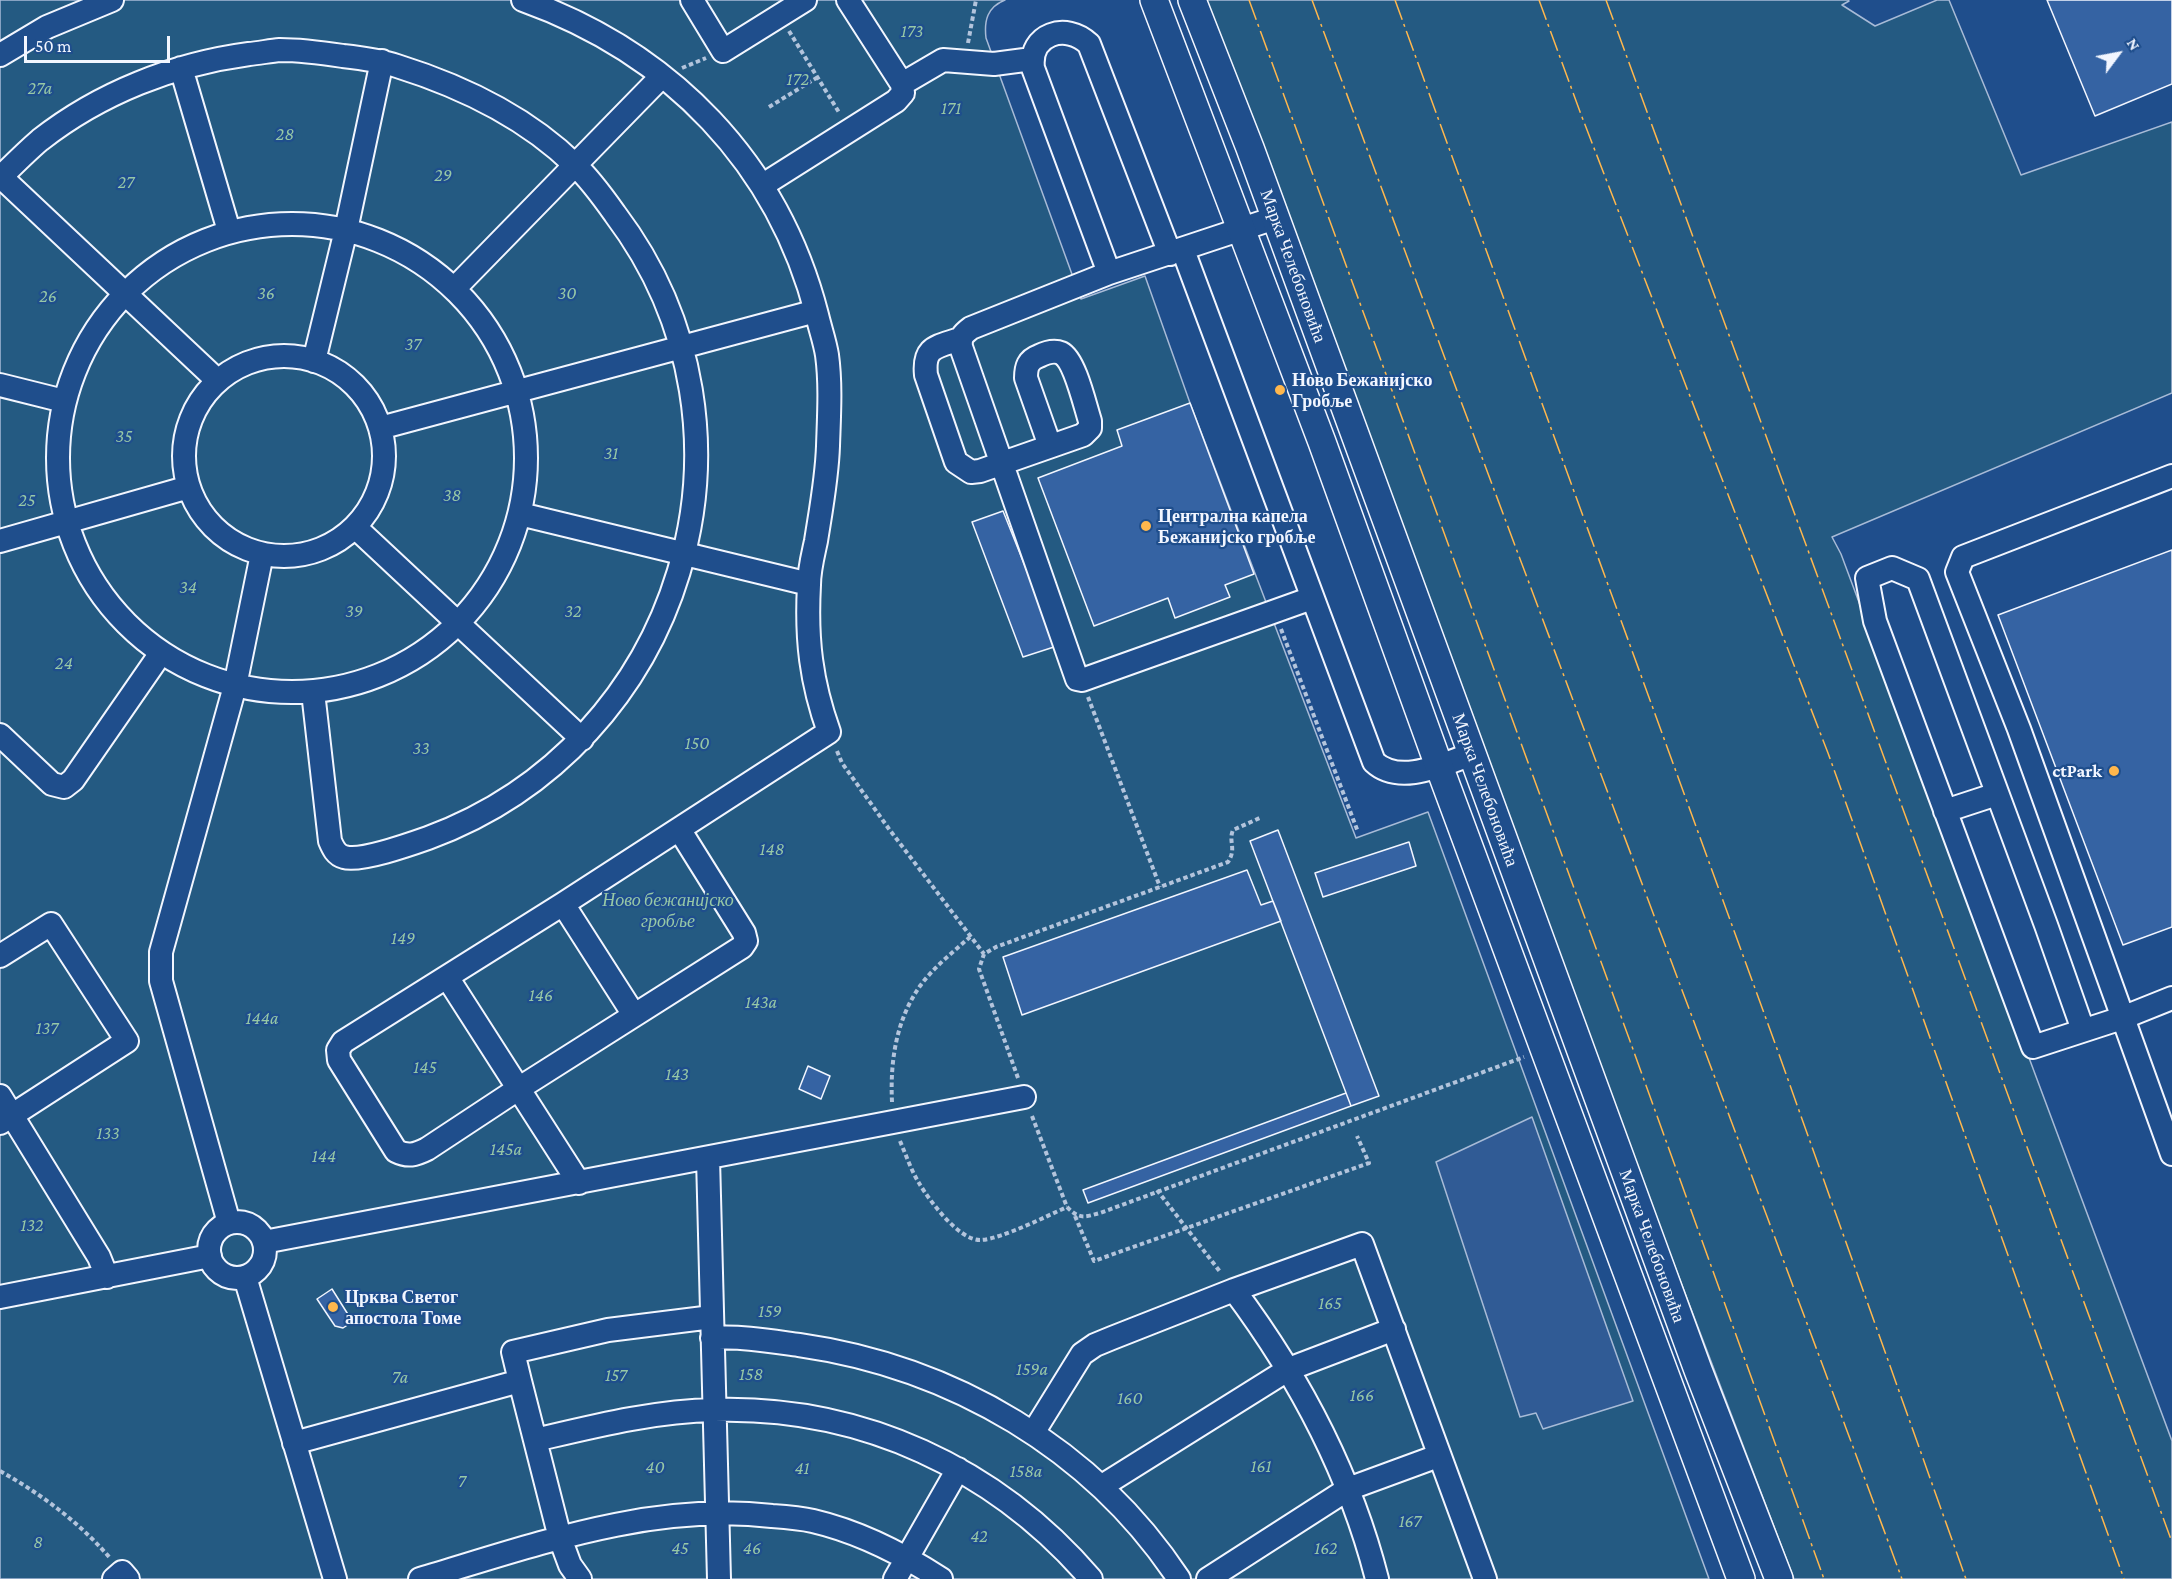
<!DOCTYPE html>
<meta charset="utf-8">
<style>
body{margin:0}
#map{position:relative;width:2172px;height:1579px;overflow:hidden;background:#1f4e8c;font-family:"Crimson Pro",serif}
canvas{display:block}
.north{position:absolute;left:2088px;top:24px;width:60px;height:60px;-webkit-text-stroke:4px #1f4e8c;paint-order:stroke;rotate:58deg;font-size:16px;font-weight:700;line-height:24px;text-align:center;color:#f2f6ff}
.north::after{content:'';display:block;margin:auto;width:21px;height:27px;background:#f2f6ff;clip-path:polygon(50% 0,100% 100%,50% 72%,0 100%)}
.scale{position:absolute;left:24px;top:36px;width:146px;height:27px;box-sizing:border-box;border:3px solid #f2f6ff;border-top:0;padding-left:8px;font-size:18px;line-height:21px;white-space:nowrap;color:#f2f6ff;-webkit-text-stroke:4px #1f4e8c;paint-order:stroke}
</style>
<div id="map">
<canvas width="2172" height="1579"></canvas>
<div class="north">N</div>
<div class="scale">50 m</div>
</div>
<script>
const ctx = document.querySelector('canvas').getContext('2d');
ctx.lineJoin = 'round';
function fillPath(path, color) {
  ctx.fillStyle = color;
  ctx.fill(path, 'evenodd');
}
function strokePath(path, color, width, dash) {
  ctx.strokeStyle = color;
  ctx.lineWidth = width;
  ctx.lineCap = dash ? 'butt' : 'round';
  ctx.setLineDash(dash || []);
  ctx.stroke(path);
}
function label(font, color, halo, rows, align = 'center') {
  ctx.font = font + ' "Crimson Pro",serif';
  ctx.lineWidth = 4.5;
  ctx.setLineDash([]);
  ctx.textBaseline = 'middle';
  ctx.strokeStyle = halo;
  ctx.fillStyle = color;
  for (const [text, x, y, turn = 0] of rows) {
    ctx.save();
    ctx.translate(x, y);
    ctx.rotate((+turn || 0) * Math.PI / 180);
    ctx.textAlign = isNaN(turn) ? turn : align;
    if (halo) ctx.strokeText(text, 0, 0);
    ctx.fillText(text, 0, 0);
    ctx.restore();
  }
}
const green = new Path2D(`
 M0,0H1005C987,7 984,21 986,38L1081,299L1145,276L1190,403L1356,838L1428,812L1709,1579H0Z
 M1197,0H1848L1849,1L1842,5L1875,26L1937,0H1949L2021,175L2172,122V393L1832,537L1841,554L2172,1441V1579H1794L1275,218Z`);
fillPath(green, '#245a82');
strokePath(green, '#a8bbd7', 1.5);
const parking = new Path2D(`
 M1532,1117L1633,1401L1543,1429L1536,1413L1520,1417L1436,1162Z`);
fillPath(parking, '#305b95');
strokePath(parking, '#a8bbd7', 1.5);
const building = new Path2D(`
 M2047,0H2172V84L2095,116Z
 M1190,403L1254,574L1225,585L1230,597L1175,618L1168,598L1094,626L1038,478L1122,446L1117,430Z
 M1003,511L1057,646L1023,657L972,522Z
 M2172,550V927L2123,945L1998,615Z
 M1278,830L1379,1096L1351,1106L1250,841Z
 M1409,842L1416,866L1323,897L1315,873Z
 M1247,870L1261,905L1273,901L1281,921L1022,1015L1003,957Z
 M808,1066L830,1076L821,1099L799,1089Z
 M1346,1093L1351,1106L1088,1203L1083,1190Z
 M332,1289L349,1316V1324L343,1328L335,1326L317,1299Z`);
fillPath(building, '#3563a3');
strokePath(building, '#f2f6ff', 1.5);
const minor = new Path2D(`
 M523,0C671,53 778,163 817,315C820,328 825,342 827,355C831,384 829,416 828,446C827,478 821,509 816,541C813,555 809,570 809,585C806,639 811,682 829,732L563,904L343,1042L338,1050L339,1060L396,1151C408,1157 415,1155 427,1149L518,1089L742,947L746,941L744,933L679,829
 M692,0L723,51L805,0
 M0,55L47,27L112,0
 M181,68L229,231
 M902,84L943,60L994,64L1032,59
 M0,176L218,381
 M0,178C13,165 26,152 40,140C100,93 174,64 249,54C259,53 270,51 280,50C301,50 323,53 343,56C361,58 379,60 397,66C461,86 527,118 575,165C590,179 603,197 615,214C779,431 683,744 428,838C411,844 360,862 344,857C336,855 333,848 330,841L313,692
 M763,185L896,101L903,93L902,84L848,0
 M58 458a234 234 0 1 1 468 0a234 234 0 1 1-468 0Z
 M1183,250L1374,762C1400,786 1443,764 1472,754
 M1170,254L1089,44C1066,22 1029,34 1033,68L1109,273L1275,218
 M1109,273L971,328C963,334 960,337 961,347L1077,679L1082,680L1312,598
 M454,289L662,76
 M960,339C937,347 923,346 926,375L956,462L971,472L980,471L1083,435L1090,428V421C1085,406 1075,360 1061,353C1054,350 1045,353 1039,356C1028,360 1026,367 1026,378L1050,446
 M184 456a100 100 0 1 1 200 0a100 100 0 1 1-200 0Z
 M314,361L346,230L382,61
 M0,385L64,401
 M380,428L816,311
 M2172,476L1963,557L1957,572L2019,729L2172,1154
 M520,514L809,584
 M355,527L582,739
 M0,541L189,487
 M0,735L52,784L64,787L73,780L161,653
 M1945,811L1997,794
 M563,904L634,1015
 M0,956L51,924L127,1041L0,1123
 M447,977L579,1183
 M2083,1030L2046,925L1918,579L1892,568L1867,578L1875,621L2033,1047L2122,1018L2172,998
 M0,1096L99,1257L107,1277
 M708,1158L719,1579
 M209 1250a28 28 0 1 1 56 0a28 28 0 1 1-56 0Z
 M229,1223L161,981V952L235,686L262,554
 M264,1242L1024,1097
 M245,1277L335,1579
 M1234,1290L1362,1244L1485,1579
 M0,1297L210,1256
 M712,1338C742,1336 770,1341 799,1345C953,1367 1093,1449 1179,1579
 M520,1381L513,1352L608,1330L712,1317
 M1033,1433L1082,1354L1095,1345L1112,1338L1234,1290C1299,1377 1350,1473 1377,1579
 M535,1440C595,1426 654,1411 715,1410C861,1406 996,1468 1091,1579
 M294,1443L520,1381L560,1538L570,1565L580,1579
 M1102,1486L1289,1369L1394,1329
 M114,1579L122,1572L128,1579
 M420,1579C535,1545 651,1502 772,1516C786,1517 800,1518 813,1521C860,1532 901,1553 941,1579
 M895,1579L958,1469
 M1208,1579L1348,1489L1438,1456`);
const major = new Path2D(`
 M1154,0L1322,442L1439,766L1741,1579
 M1192,0L1250,148L1698,1370L1779,1579`);
strokePath(minor, '#f2f6ff', 26);
strokePath(major, '#f2f6ff', 30);
strokePath(new Path2D(`
 M789,31L840,114
 M968,43L976,0
 M682,68L706,58
 M769,107L818,77
 M1281,629L1358,832
 M1088,697L1160,887
 M837,751L842,763L889,829L984,954
 M1018,1078L979,969L984,954L996,947L1228,862C1237,848 1228,842 1233,830L1262,817
 M892,1102C890,1062 896,1020 920,986C933,968 953,952 970,937
 M1032,1116L1067,1207C1080,1220 1084,1217 1100,1213L1524,1057
 M900,1141C906,1155 911,1170 919,1183C929,1200 959,1241 981,1240C1001,1239 1047,1216 1067,1207
 M1157,1190L1221,1273
 M1075,1216L1094,1261L1369,1163L1357,1136
 M0,1471C41,1494 79,1522 110,1558`), '#b3c4dc', 4, [4.5, 3]);
strokePath(minor, '#1f4e8c', 22);
strokePath(major, '#1f4e8c', 27);
strokePath(new Path2D(`
 M1249,0L1630,1041L1824,1579
 M1312,0C1506,527 1707,1052 1902,1579
 M1395,0L1776,1046L1966,1579
 M1539,0L1582,117L1828,753L2124,1579
 M1606,0L2172,1542`), '#ffb74d', 1.5, [21, 4.5, 3, 4.5]);
for (const [x, y, r, color] of [
 [1280,390,6,"#ffb74d"],
 [1146,526,6,"#ffb74d"],
 [2114,771,6,"#ffb74d"],
 [333,1307,6,"#ffb74d"]
]) {
  const dot = new Path2D();
  dot.arc(x, y, r, 0, 2 * Math.PI);
  ctx.fillStyle = color;
  ctx.fill(dot);
  strokePath(dot, '#1f4e8c', 2);
}
label('italic 18px', '#97c8a6', '#1f4e8c', [
 ["173",912,31],
 ["172",798,79],
 ["27a",40,88],
 ["171",951,108],
 ["28",285,134],
 ["29",443,175],
 ["27",126,182],
 ["36",266,293],
 ["30",567,293],
 ["26",48,296],
 ["37",413,344],
 ["35",124,436],
 ["31",611,453],
 ["38",452,495],
 ["25",27,500],
 ["34",188,587],
 ["39",354,611],
 ["32",573,611],
 ["24",64,663],
 ["150",697,743],
 ["33",421,748],
 ["148",772,849],
 ["Ново бежанијско",668,900],
 ["гробље",668,921],
 ["149",403,938],
 ["146",541,995],
 ["143a",761,1002],
 ["144a",262,1018],
 ["137",47,1028],
 ["145",425,1067],
 ["143",677,1074],
 ["133",108,1133],
 ["145a",506,1149],
 ["144",324,1156],
 ["132",32,1225],
 ["165",1330,1303],
 ["159",770,1311],
 ["159a",1032,1369],
 ["158",751,1374],
 ["157",616,1375],
 ["7a",400,1377],
 ["166",1362,1395],
 ["160",1130,1398],
 ["161",1261,1466],
 ["40",655,1467],
 ["41",802,1468],
 ["158a",1026,1471],
 ["7",462,1481],
 ["167",1410,1521],
 ["42",979,1536],
 ["8",38,1542],
 ["45",680,1548],
 ["46",752,1548],
 ["162",1326,1548]
]);
label('18px', '#f2f6ff', '#1f4e8c', [
 ["Марка Челебоновића",1293,266,70],
 ["Марка Челебоновића",1485,790,70],
 ["Марка Челебоновића",1652,1246,70]
]);
label('bold 18px', '#f2f6ff', '#1f4e8c', [
 ["Ново Бежанијско",1292,380],
 ["Гробље",1292,401],
 ["Централна капела",1158,516],
 ["Бежанијско гробље",1158,537],
 ["ctPark",2102,771,"right"],
 ["Црква Светог",345,1297],
 ["апостола Томе",345,1318]
], 'left');
</script>
